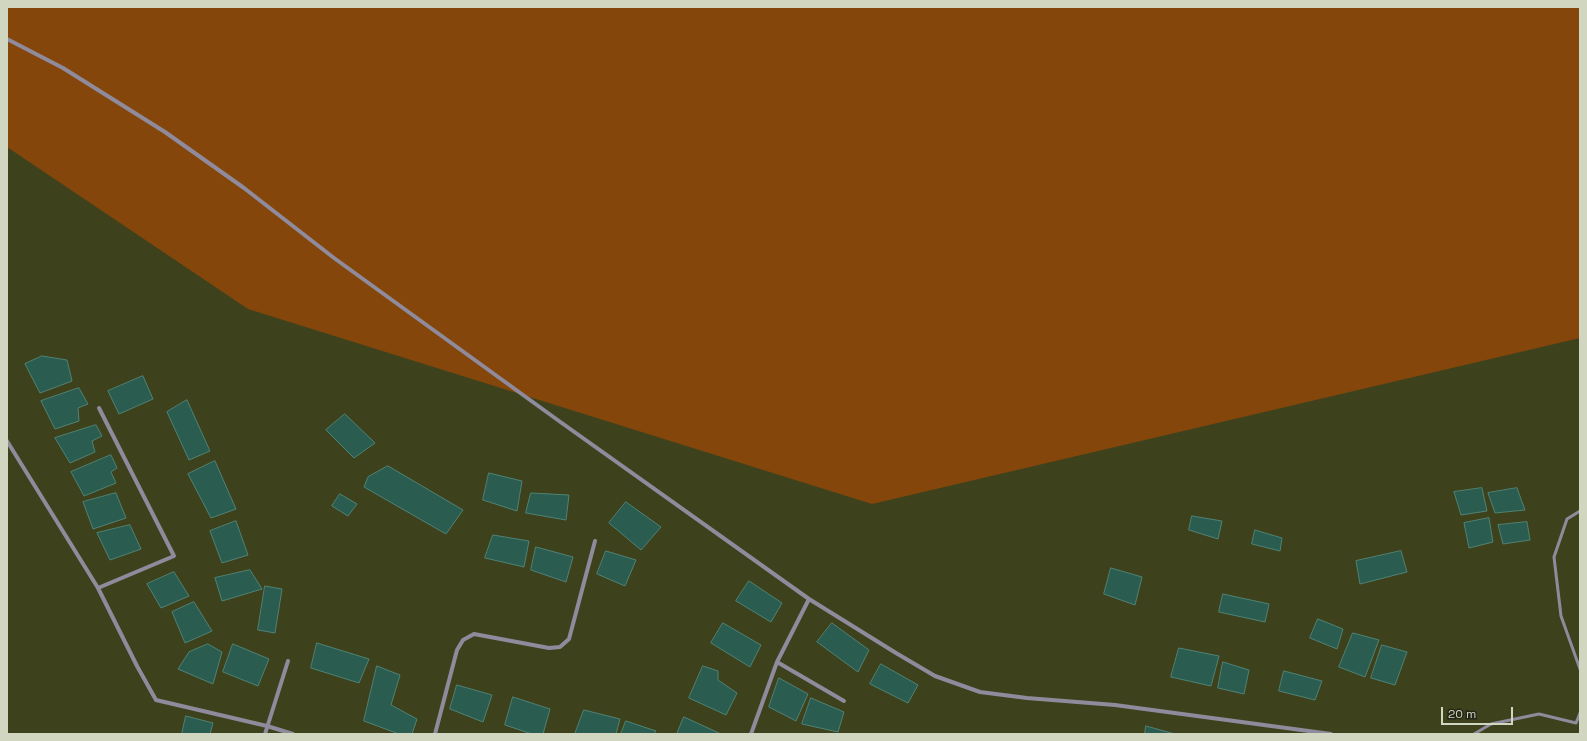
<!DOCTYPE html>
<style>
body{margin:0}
#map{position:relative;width:1587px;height:741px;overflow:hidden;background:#3d421d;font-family:"Space Grotesk",sans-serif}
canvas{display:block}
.frame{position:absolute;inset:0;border:8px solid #d1d6c1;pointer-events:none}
.scale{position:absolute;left:1441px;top:707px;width:72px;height:18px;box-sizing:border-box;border:2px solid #d1d6c1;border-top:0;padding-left:5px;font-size:12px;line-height:14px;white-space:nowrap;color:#d1d6c1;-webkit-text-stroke:3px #242717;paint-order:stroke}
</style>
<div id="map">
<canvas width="1587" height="741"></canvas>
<div class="frame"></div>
<div class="scale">20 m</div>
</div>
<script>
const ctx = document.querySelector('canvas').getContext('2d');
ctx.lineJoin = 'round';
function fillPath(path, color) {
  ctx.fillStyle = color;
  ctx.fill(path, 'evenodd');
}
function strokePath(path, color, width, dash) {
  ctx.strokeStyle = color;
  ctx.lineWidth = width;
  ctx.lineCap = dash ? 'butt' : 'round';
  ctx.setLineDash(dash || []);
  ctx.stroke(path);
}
fillPath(new Path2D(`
 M7,7H1580V338L872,504L248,309L7,147Z`), '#84460a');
const building = new Path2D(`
 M42,356L67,360L72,381L40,393L25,364Z
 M143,376L153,399L119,414L108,391Z
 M79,388L88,404L78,408L79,421L55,429L41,401Z
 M187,400L210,451L189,460L167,412Z
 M345,414L375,443L354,458L326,430Z
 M96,425L102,436L92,441L95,452L70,463L55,438Z
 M111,455L117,468L111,472L116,483L84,496L71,472Z
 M215,461L236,509L211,518L188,474Z
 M388,466L463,510L446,534L364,487L368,477Z
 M489,473L522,481L517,511L483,500Z
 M1482,488L1487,511L1461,515L1454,492Z
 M1517,488L1525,510L1495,513L1488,493Z
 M116,493L126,518L93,529L83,502Z
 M531,493L569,495L566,520L526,513Z
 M340,494L357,504L348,516L332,506Z
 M626,502L661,527L641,550L609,523Z
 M1192,516L1222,521L1218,539L1189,530Z
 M1489,518L1493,542L1469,548L1464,523Z
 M236,521L248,555L222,563L210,531Z
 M1527,522L1530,540L1503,544L1498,525Z
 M130,525L141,549L110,560L97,533Z
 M1255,530L1282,538L1280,551L1252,544Z
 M493,535L529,541L524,567L485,558Z
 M536,547L573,557L566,582L531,570Z
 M606,551L636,560L625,586L597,574Z
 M1401,551L1407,572L1360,584L1356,561Z
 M1111,568L1142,577L1135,605L1104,594Z
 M250,570L262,589L222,601L215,578Z
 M174,572L189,596L161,608L147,584Z
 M749,581L782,603L771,622L736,601Z
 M265,586L282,589L275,633L258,630Z
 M1223,594L1269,604L1265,622L1219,612Z
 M194,602L212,631L185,643L172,612Z
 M1318,619L1343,629L1337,649L1310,638Z
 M723,623L761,645L750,667L711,643Z
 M832,623L869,650L858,672L817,642Z
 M1353,633L1379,640L1365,677L1339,667Z
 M317,643L369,659L359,683L311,668Z
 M208,644L222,652L213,684L178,669L189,652Z
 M233,644L269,659L258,686L223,672Z
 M1382,645L1407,652L1395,685L1371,678Z
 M1179,648L1219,656L1211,686L1171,677Z
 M1223,662L1249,670L1244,694L1218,688Z
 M881,664L918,685L908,703L870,684Z
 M377,666L400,675L391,705L417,719L412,734H399L364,721Z
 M703,666L718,671V680L737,693L726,715L689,698Z
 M1284,671L1322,681L1315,700L1279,691Z
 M779,678L808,694L796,721L769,707Z
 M457,685L492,695L483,722L450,709Z
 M513,697L550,709L543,734H532L505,725Z
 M811,698L844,712L838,732L802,724Z
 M584,710L620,719L616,734H575Z
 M186,716L213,723L210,734H182Z
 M684,717L721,734H677Z
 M626,721L656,731L654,734H621Z
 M1146,726L1175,734H1145Z`);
fillPath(building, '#2a5c50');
strokePath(building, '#508275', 1);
strokePath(new Path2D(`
 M1580,511L1567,519L1554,557L1561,616L1580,669
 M1474,734L1491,724L1539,714L1576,723L1580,713`), '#8f8b9c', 3);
strokePath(new Path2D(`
 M7,39L63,68L165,132L244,188L334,258L559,421L809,599L896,653L935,676L980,692L1027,698L1115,705L1331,734
 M7,441L98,588L137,666L156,700L267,726L293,734
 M98,588L174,556L99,408
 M777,662L844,701
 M265,734L288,661
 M435,734L457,650L463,640L474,634L549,648L560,647L569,639L595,541
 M751,734L777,662L809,599`), '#8f8b9c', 4);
</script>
